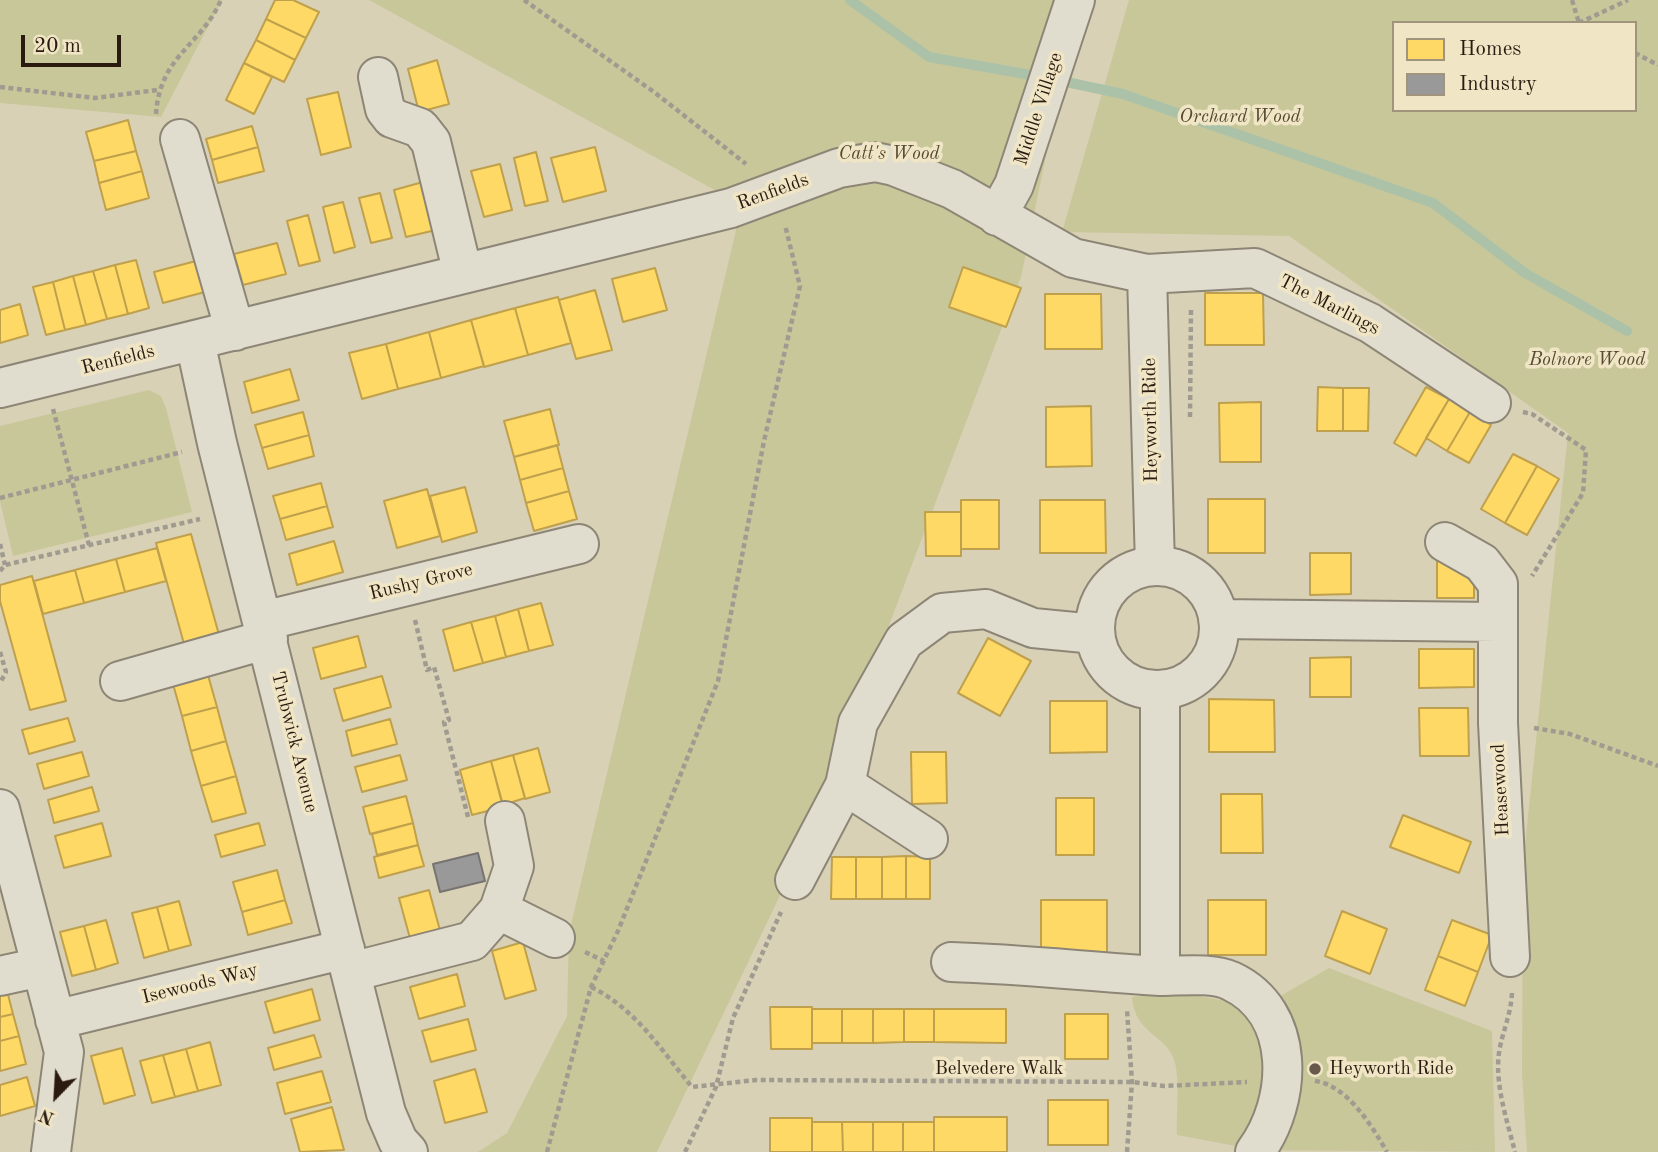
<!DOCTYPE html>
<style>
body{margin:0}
#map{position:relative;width:1658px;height:1152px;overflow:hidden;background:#d9d1b5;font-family:"Old Standard TT",serif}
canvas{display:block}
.legend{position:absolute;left:1392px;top:21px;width:245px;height:91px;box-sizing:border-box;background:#f0e6c5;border:2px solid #a1947d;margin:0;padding:9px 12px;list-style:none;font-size:21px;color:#2b1a10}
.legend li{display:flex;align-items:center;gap:14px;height:35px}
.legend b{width:35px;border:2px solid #a1947d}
.north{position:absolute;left:21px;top:1061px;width:70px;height:70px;-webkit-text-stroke:5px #f0e6c5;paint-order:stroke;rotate:204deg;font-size:19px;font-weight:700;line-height:28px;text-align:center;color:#2b1a10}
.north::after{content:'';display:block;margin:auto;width:24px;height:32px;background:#2b1a10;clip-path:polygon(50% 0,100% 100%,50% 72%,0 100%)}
.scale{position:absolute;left:21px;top:35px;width:100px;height:32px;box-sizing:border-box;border:4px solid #2b1a10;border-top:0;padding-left:9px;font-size:21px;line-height:24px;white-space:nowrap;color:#2b1a10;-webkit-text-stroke:5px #f0e6c5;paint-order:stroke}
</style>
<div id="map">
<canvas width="1658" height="1152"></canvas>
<ul class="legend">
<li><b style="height:19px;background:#ffd966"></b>Homes</li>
<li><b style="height:19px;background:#999"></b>Industry</li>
</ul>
<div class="north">N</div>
<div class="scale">20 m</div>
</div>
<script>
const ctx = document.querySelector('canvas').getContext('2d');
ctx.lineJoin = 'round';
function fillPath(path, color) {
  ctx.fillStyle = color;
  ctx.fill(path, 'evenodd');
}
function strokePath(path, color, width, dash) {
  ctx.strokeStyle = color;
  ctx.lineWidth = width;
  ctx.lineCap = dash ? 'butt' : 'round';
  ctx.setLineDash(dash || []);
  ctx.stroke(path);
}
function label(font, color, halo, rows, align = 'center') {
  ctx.font = font + ' "Old Standard TT",serif';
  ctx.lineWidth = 7;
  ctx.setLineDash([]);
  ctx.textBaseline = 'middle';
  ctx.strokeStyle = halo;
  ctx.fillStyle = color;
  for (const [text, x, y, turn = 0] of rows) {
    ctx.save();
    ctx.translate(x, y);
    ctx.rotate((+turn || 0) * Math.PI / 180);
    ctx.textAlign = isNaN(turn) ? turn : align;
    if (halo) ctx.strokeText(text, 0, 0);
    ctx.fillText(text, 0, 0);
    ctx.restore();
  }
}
fillPath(new Path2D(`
 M0,0H222L161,117L0,103Z
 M369,0H1078L1021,277L811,831L657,1152H478L507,1133L567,1016L569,933L742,205Z
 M1129,0H1658V1152H1527L1522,1073L1523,865L1568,433L1289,236L1062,232ZM1394,23H1635V110H1394Z
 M149,390L161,396L166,408L192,512L13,556L0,501V426Z
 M1329,968L1492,1031L1495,1152L1257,1150L1177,1135C1176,1115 1180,1082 1175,1063C1167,1033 1135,1036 1132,997L1178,992L1226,1001L1277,998Z`), '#c8c79a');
const homes = new Path2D(`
 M275,0H293L319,12L306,38L266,19Z
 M266,19L306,38L295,60L256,40Z
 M256,40L295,60L284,82L244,63Z
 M437,60L449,104L419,112L408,69Z
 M244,63L272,77L254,114L226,100Z
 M338,92L351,147L321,155L307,99Z
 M128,120L136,151L94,161L86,132Z
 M252,126L258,147L212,160L206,139Z
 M258,147L264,171L218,183L212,160Z
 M595,147L606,191L563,202L551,158Z
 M136,151L142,171L99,183L94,161Z
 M536,152L548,201L525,206L514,158Z
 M500,164L512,210L484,217L471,171Z
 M142,171L149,198L106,210L99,183Z
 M423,182L436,230L406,237L394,190Z
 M380,193L392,238L371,243L359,198Z
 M343,202L355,247L334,253L323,207Z
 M308,215L320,261L299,266L287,221Z
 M277,243L286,274L243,285L234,254Z
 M136,260L149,308L128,314L115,265Z
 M196,261L205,292L163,303L154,272Z
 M115,265L128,314L107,319L93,271Z
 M963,267L1021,288L1006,327L949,307Z
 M655,268L667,310L623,322L612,279Z
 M93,271L107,319L86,325L73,276Z
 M73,276L86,325L65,330L53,282Z
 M53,282L65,330L46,335L33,287Z
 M595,290L612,350L576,359L559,300Z
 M1205,293H1263L1264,345H1205Z
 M1045,294H1101L1102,349H1045Z
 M558,297L571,343L528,355L515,308Z
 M20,304L28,335L0,343V310Z
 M515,308L528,355L484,367L471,320Z
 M471,320L484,366L441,378L429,332Z
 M429,332L441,378L398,389L386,344Z
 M386,344L398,389L362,399L349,353Z
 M290,369L299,400L252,413L244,382Z
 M1318,387L1343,388V431H1317Z
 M1426,387L1449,399L1416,456L1394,443Z
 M1343,388H1369L1368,431H1343Z
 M1449,399L1470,412L1447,451L1426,438Z
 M1261,402V462H1220L1219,403Z
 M1091,406L1092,466L1046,467V407Z
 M550,409L559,445L514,457L504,421Z
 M303,412L309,435L262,448L255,425Z
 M1470,412L1491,425L1469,463L1447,451Z
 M309,435L314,456L268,469L262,448Z
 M557,445L563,468L520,480L514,457Z
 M1513,454L1537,466L1505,523L1481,509Z
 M1537,466L1559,479L1527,535L1505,523Z
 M563,468L569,491L526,503L520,480Z
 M321,483L327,506L280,519L273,496Z
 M465,487L477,532L442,542L430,496Z
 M427,489L440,536L397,548L384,501Z
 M569,491L577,519L534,531L526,503Z
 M1208,499H1265V553H1208Z
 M961,500H999V549H961Z
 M1040,500H1105L1106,553H1040Z
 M327,506L333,527L286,540L280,519Z
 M925,512H961V556H926Z
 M191,534L226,660L191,669L156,543Z
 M334,541L343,572L297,585L289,554Z
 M157,548L166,581L125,592L116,559Z
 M1310,553H1351V594L1310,595Z
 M116,559L125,592L84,603L75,570Z
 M1474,559V598H1437V560Z
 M75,570L84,603L43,614L34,581Z
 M32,576L66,701L30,710L0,601V585Z
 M541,603L553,645L529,651L518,609Z
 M518,609L529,651L506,657L495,616Z
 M495,616L506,657L483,663L471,622Z
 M471,622L483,663L454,671L443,630Z
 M358,636L366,667L321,679L313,648Z
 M988,638L1031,661L1000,716L958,693Z
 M1419,649H1474V687L1419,688Z
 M1351,657V697H1310V658Z
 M206,668L217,707L182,716L171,677Z
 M382,676L391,707L343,721L334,689Z
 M1209,699L1274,700L1275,752H1209Z
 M1050,701H1107V752L1050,753Z
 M217,707L226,741L191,751L182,716Z
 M1419,708H1468L1469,756H1420Z
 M68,718L75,741L29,754L22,730Z
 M390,719L397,744L352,756L346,731Z
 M226,741L236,776L201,786L191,751Z
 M538,748L550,792L525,799L513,755Z
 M82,752L89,776L44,789L37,764Z
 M911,752H946L947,803L912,804Z
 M400,755L407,780L362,792L355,767Z
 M513,755L525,798L503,805L491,761Z
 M491,761L503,807L472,815L460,770Z
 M236,776L246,813L212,822L201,786Z
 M92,787L99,811L54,823L48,800Z
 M1221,794H1262L1263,853H1221Z
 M406,796L413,823L370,834L363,807Z
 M1056,798H1094V855H1056Z
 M1403,815L1471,842L1459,873L1390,847Z
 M102,823L111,856L64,868L55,836Z
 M259,823L265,845L221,857L215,835Z
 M413,823L418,845L377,855L372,834Z
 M418,845L424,866L379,878L374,857Z
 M906,856L930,857V899H906Z
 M906,856V899H882V857Z
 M832,857H856V899H831Z
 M856,857H882V899H856Z
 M277,870L285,900L242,912L233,882Z
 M429,890L441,934L411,942L399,898Z
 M285,900L292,923L248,935L242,912Z
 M1041,900H1107V956H1041Z
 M1208,900H1266V955H1208Z
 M179,901L191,945L169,951L157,907Z
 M157,907L169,951L144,958L132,913Z
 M1342,911L1387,929L1370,974L1325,956Z
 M106,920L118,963L96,970L84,926Z
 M1452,920L1492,935L1478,972L1438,956Z
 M84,926L96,970L72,976L60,932Z
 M523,942L536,990L505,999L492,951Z
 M1438,956L1478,972L1465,1006L1425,990Z
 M457,974L465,1006L419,1019L410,987Z
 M6,987L13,1014L0,1017V988Z
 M312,989L320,1020L274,1033L265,1002Z
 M770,1007H812V1049H771Z
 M812,1009H842V1043H812Z
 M842,1009H873V1043H842Z
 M873,1009H904V1042L873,1043Z
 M904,1009H934V1042H904Z
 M934,1009H1006V1043L934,1042Z
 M13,1014L19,1036L0,1041V1017Z
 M1065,1014H1108V1059H1065Z
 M468,1019L476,1050L431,1062L422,1031Z
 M314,1035L321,1057L274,1070L268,1048Z
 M19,1036L26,1064L0,1071V1041Z
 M210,1042L221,1085L198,1091L186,1049Z
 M122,1048L135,1095L104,1104L91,1056Z
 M186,1049L198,1091L175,1097L163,1055Z
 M163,1055L175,1097L152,1103L140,1061Z
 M475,1069L487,1112L445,1123L434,1081Z
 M322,1071L331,1102L285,1114L277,1083Z
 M27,1077L35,1106L0,1116V1085Z
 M1048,1100H1108V1145H1048Z
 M332,1107L344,1150L300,1152L291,1119Z
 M934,1117H1007V1152H934Z
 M770,1118H812V1152H770Z
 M812,1122H842L843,1152H812Z
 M842,1122H873V1152H843Z
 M873,1122H903V1152H873Z
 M903,1122H934V1152H903Z`);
fillPath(homes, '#ffd966');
strokePath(homes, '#bfa04c', 2);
const industry = new Path2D(`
 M478,853L485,881L440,892L433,864Z`);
fillPath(industry, '#999');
strokePath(industry, '#787370', 2);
strokePath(new Path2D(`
 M850,0L929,57L1042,77
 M1057,80L1123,94L1433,203L1525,273L1627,331`), '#acc2a8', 10);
const minor = new Path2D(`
 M378,77L385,109L392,118L420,128L431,142L463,274
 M180,139L235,331
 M997,216L1014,185L1075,0
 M1147,274L1155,566
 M195,341L217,443L386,1113L398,1141L408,1152
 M0,388L731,208L839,168L875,162L894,166L952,189L1073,258L1147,274L1255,268L1370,323L1491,403
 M1445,542L1482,563L1498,584V723L1510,957
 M1095 628a62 62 0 1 1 124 0a62 62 0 1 1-124 0Z
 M1218,619L1497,622
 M263,621L579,544
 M120,681L268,639
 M1160,690V976C1181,976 1212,972 1231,981C1297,1012 1293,1101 1255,1152
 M845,785L928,839
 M0,809L64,1052L51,1152
 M795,880L845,785L858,723L904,641L942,613L986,609L1033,628L1095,634
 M499,910L555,938
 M951,962C1021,964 1090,972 1160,976
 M351,972L472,941L499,910L514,866L505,821
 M0,976L41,967
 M55,1020L345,949`);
strokePath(minor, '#8d8676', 42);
strokePath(new Path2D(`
 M524,0L654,92L746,164
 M1572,0L1579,23
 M1579,23L1628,0
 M1635,53L1658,65
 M0,87L95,98L157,90
 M156,114C160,55 201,46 221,0
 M53,409L89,545
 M1523,412L1532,414L1586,450L1583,493L1532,576
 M1190,417L1191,307
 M0,498L182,452
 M0,544L5,565
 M0,571L5,565L200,519
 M415,620L427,670L434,667L449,720L444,722L468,817
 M0,652L6,672L0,683
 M1198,687V674
 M1534,728L1570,734L1658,766
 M585,952L604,961
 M591,987C635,1008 662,1051 692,1087L756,1080L1132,1082L1164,1086L1247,1082
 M1512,993C1511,1013 1504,1028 1500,1047C1493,1080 1507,1120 1515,1152
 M1315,1081C1347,1085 1372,1126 1387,1152
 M547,1152L591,987L618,931L718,681L764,441L800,286L785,225
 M685,1152L716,1087L733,1018L781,912
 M1127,1152L1132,1082L1127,1010`), '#9f9b90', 4.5, [5, 3.5]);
strokePath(minor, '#e1ddce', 38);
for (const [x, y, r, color] of [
 [1315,1069,7,"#685a4a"]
]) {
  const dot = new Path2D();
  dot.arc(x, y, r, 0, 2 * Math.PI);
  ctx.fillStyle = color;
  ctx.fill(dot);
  strokePath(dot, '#f0e6c5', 2.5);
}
label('19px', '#2b1a10', '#f0e6c5', [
 ["Middle Village",1039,109,-72],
 ["Renfields",773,192,-20],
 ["The Marlings",1329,305,27],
 ["Renfields",118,360,-14],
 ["Heyworth Ride",1151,420,-91],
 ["Rushy Grove",421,582,-14],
 ["Trubwick Avenue",294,742,76],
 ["Heasewood",1501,790,-93],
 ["Isewoods Way",200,984,-14],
 ["Belvedere Walk",999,1069]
]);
label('italic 19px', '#564b32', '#f0e6c5', [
 ["Orchard Wood",1240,117],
 ["Catt's Wood",889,154],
 ["Bolnore Wood",1587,360]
]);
label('19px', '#2b1a10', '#f0e6c5', [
 ["Heyworth Ride",1329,1069]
], 'left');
</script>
